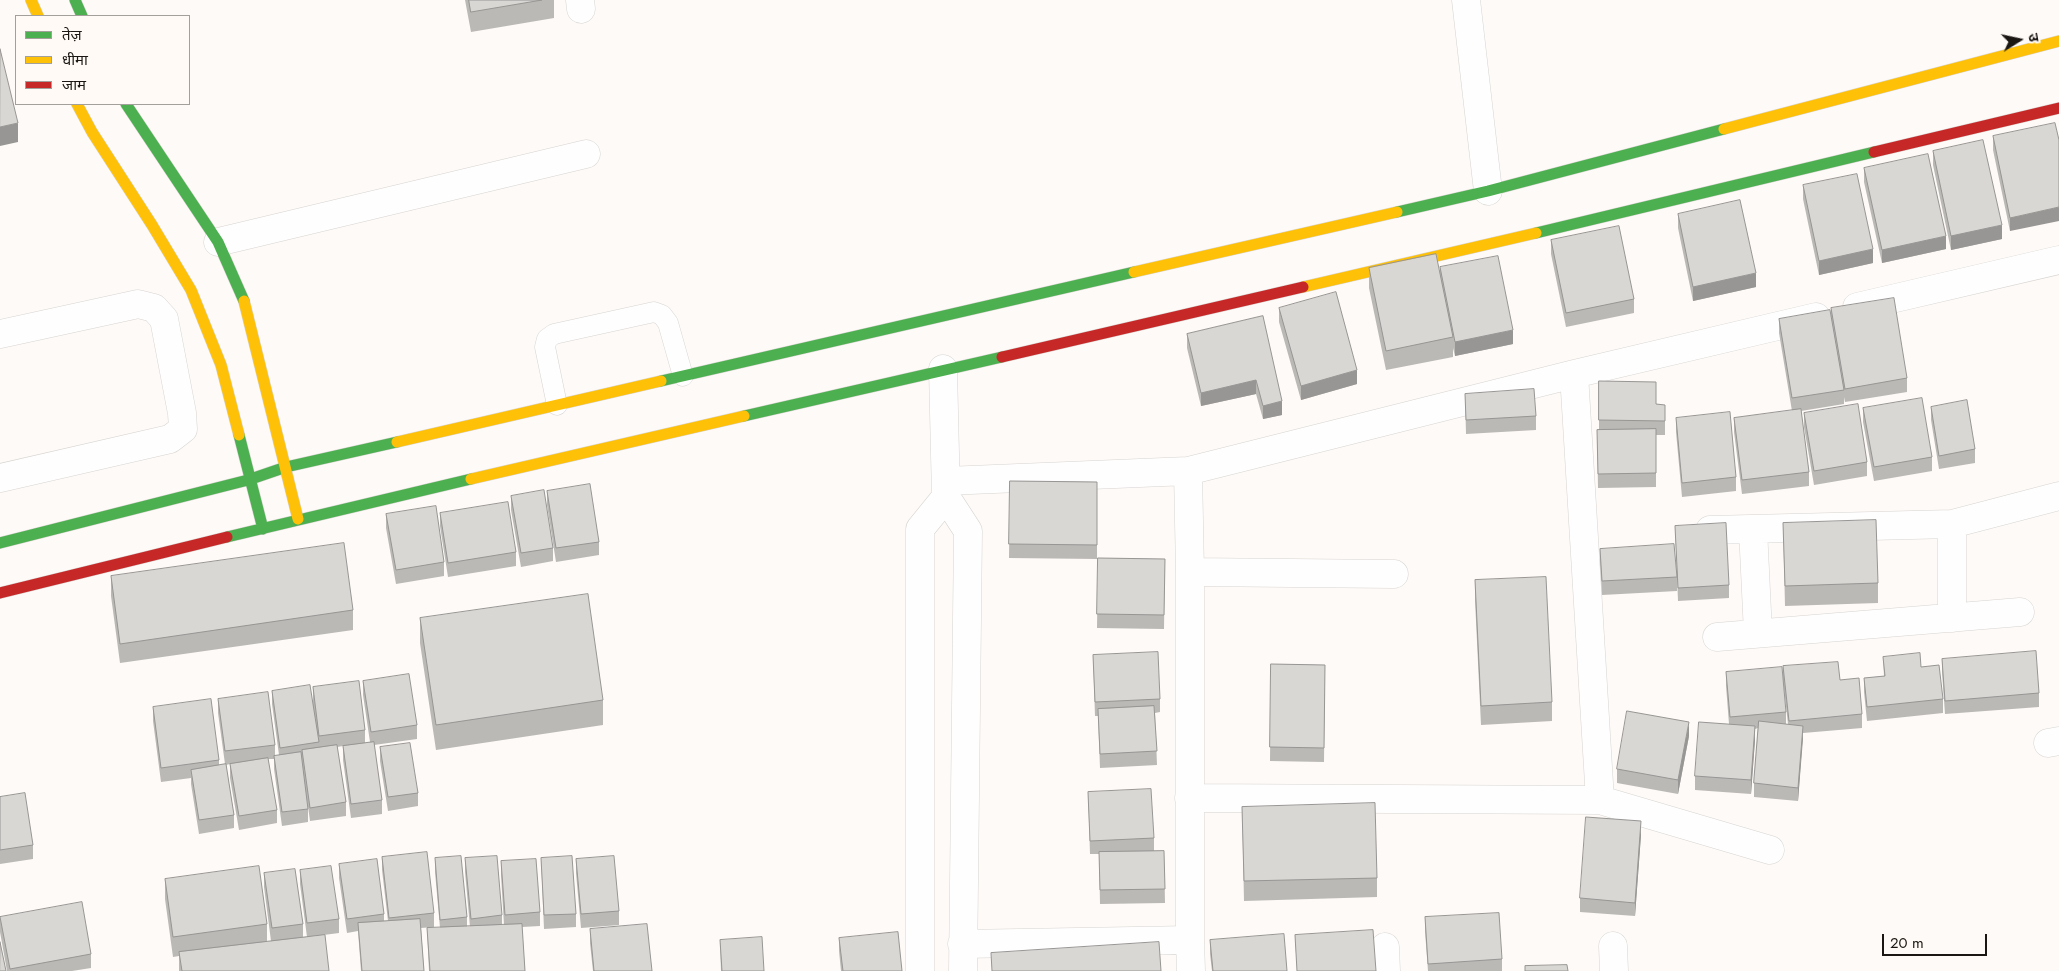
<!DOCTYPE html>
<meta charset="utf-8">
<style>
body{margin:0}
#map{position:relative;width:2059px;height:971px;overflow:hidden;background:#fdfaf7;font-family:Jost,"Noto Sans Devanagari",sans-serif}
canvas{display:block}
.legend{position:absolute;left:15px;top:15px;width:175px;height:90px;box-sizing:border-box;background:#fffaf5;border:1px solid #a39f9b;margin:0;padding:6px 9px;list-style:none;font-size:15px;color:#191613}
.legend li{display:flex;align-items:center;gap:10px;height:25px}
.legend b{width:25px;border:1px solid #a39f9b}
.north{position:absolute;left:1994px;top:15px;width:50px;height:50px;-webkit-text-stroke:4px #fffaf5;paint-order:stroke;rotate:80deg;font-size:14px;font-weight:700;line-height:20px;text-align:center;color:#191613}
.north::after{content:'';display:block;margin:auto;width:18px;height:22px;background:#191613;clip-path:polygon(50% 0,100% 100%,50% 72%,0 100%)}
.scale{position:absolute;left:1882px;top:934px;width:105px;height:22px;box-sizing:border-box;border:2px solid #191613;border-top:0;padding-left:6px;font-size:15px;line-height:18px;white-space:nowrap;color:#191613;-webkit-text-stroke:4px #fffaf5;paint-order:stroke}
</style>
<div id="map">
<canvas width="2059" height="971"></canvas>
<ul class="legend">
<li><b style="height:6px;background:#4caf50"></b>तेज़</li>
<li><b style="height:6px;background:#ffc107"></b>धीमा</li>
<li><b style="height:6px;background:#c62828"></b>जाम</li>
</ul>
<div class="north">उ</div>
<div class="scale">20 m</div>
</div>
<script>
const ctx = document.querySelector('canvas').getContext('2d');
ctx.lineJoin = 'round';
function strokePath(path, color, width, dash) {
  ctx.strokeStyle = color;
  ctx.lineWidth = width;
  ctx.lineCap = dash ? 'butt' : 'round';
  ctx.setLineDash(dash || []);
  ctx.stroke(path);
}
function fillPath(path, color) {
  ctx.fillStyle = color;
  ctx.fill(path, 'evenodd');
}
const lane = new Path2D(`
 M557,405L545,347L547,339L554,334L654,312L662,315L668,323L683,376`);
const street = new Path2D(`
 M580,0L581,9
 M1466,0L1488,191
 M218,242L586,154
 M1857,307L2059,260
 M0,334L138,304L154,308L164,319L182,413L183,429L170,439L0,478
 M943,369L946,497L968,531L963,971
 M1574,374L1600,800
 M1188,471L1190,572V940
 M946,481L1188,471L1574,374L1816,317
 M1952,524V618
 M1753,529L1758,633
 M1710,530L1952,524L2059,496
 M1190,572L1394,574
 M1717,637L2020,612
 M2048,743L2059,741
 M1189,798L1600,800L1770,850
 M962,944L1190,940L1191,971
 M1613,946L1614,971
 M1385,947L1386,971
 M920,971V529L946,497`);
const fast = new Path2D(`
 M75,0L82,16
 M126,104L218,242L244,301
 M1397,212L1488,191L1724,129
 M1536,233L1874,152
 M661,381L1134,272
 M744,416L1002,357
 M239,435L263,529
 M227,537L471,479
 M0,543L248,480L286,467L397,442`);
const slow = new Path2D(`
 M31,0L38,16
 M77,104L92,132L152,225L191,290L221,365L239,435
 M1724,129L2059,41
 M1134,272L1397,212
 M1303,287L1536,233
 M244,301L298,519
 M397,442L661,381
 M471,479L744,416`);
const jam = new Path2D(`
 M1874,152L2059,108
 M1002,357L1303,287
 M0,593L227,537`);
strokePath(lane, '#d7d4d1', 21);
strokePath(street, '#d7d4d1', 29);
strokePath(fast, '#d7d4d1', 12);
strokePath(slow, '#d7d4d1', 12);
strokePath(jam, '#d7d4d1', 12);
strokePath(lane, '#fffefe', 20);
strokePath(street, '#fffefe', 28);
strokePath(fast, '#4caf50', 11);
strokePath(slow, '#ffc107', 11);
strokePath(jam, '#c62828', 11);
fillPath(new Path2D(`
 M465,0H554V18L471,32Z
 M1993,136L2059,140L2010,231L1993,150Z
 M1933,151L2002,239L1951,250L1933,165Z
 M1864,168L1946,249L1882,263L1864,182Z
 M1803,185L1873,263L1819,275L1803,199Z
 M1678,214L1756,287L1693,301L1678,228Z
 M1551,240L1634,299V313L1566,327L1551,254Z
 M1440,267L1513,344L1455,356L1453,348V357L1386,370L1369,288V268L1440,272Z
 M1279,308L1357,384L1301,400L1279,322Z
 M1831,308L1907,378V392L1845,402L1844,397V404L1801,411L1809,472V486L1742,494L1734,432V418L1792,411L1779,333V319L1831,315Z
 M1263,316L1282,415L1263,419L1256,394L1201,406L1187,348V334Z
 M1599,381L1656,404L1665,405V435H1656V487L1598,488L1597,430H1599Z
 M1465,394L1536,416V430L1466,434Z
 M1931,407L1975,449V463L1939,469L1931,420Z
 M1863,408L1932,457V471L1874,481L1863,422Z
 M1804,413L1867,462V476L1814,485L1804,427Z
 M1676,418L1736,477V491L1682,497L1676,432Z
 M1010,481L1097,482V559L1009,558Z
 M547,491L599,542V555L556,562L547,505Z
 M511,496L553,548V561L521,567L511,510Z
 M440,513L516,552V566L448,577L440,526Z
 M386,514L444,562V576L396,584L386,528Z
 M1783,523L1878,583V603L1785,606Z
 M1675,526L1729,585V598L1678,601Z
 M1600,549L1677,577V591L1602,595L1600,562Z
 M1098,558L1165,559L1164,629L1097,628Z
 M111,576L353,610V630L120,663L111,596Z
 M1475,580L1552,702V721L1481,725L1475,600Z
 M420,618L603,700V725L436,750L420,643Z
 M1093,655L1160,699V712L1155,713L1157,765L1100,768L1098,716H1095Z
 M1883,657L1921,667L1943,699V713L1867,721L1864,692V678L1884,676Z
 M1942,659L2039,693V707L1945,714L1942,672Z
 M1271,664L1325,665L1324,762L1270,761Z
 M1783,666L1840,680L1862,714V728L1803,733L1798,801L1754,797V783L1758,728L1755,729V740L1751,794L1695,790V776L1729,724L1726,686V672L1786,712V724H1788L1783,680Z
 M363,681L417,725V739L374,745L382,800V814L351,818L343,760V746L337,747L346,802V816L310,821L307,799L308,809V822L282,826L274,769V759H268L277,810V823L239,830L230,778V764L226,765L234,815V828L199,834L191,784V778L161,782L153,721V707L219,760V765L225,764L218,713V699L275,745V756L279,755L272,704V691L313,700V687L365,730V743L370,742L363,695Z
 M1689,736L1678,794L1617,783V769Z
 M380,747L418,793V806L388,811L380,761Z
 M1088,792L1154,838V851H1164L1165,903L1100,904L1099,854H1090Z
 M0,797L33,845V859L0,864Z
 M1242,807L1377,878V897L1244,901Z
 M1641,835L1635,916L1580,912V898Z
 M382,857L434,913V927L421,928L424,971H361L358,931L347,933L339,878V864L384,914V921H388L382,870Z
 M435,858L467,917V927H470L465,872V858L502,915V925H504L501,875V861L540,912V926L522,927L525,971H429L427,928H440L435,872Z
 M541,858L576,914V927L544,929Z
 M576,859L619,911V925L581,928L576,873Z
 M300,870L339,919V933L308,937L329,971H179V956L173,957L165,899V879L267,924V942L271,941L264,887V873L303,924V937H307L300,884Z
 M0,917L91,954V968L72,971H7L0,932Z
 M1425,917L1502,959V971H1428L1425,931Z
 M590,929L652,971H593L590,943Z
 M1295,935L1376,971H1297Z
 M839,938L902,971H841L839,951Z
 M720,940L764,971H721Z
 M1210,940L1287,971H1212L1210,954Z`), '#bbb9b6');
fillPath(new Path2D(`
 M18,123V142L0,146V127Z
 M2059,207V221L2010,231V218Z
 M2002,225V239L1951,250V236Z
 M1946,236V249L1882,263V250Z
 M1873,249V263L1819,275V261Z
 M1756,273V287L1693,301V287Z
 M1513,330V344L1455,356V342Z
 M1357,370V384L1301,400V386Z
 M1256,380V394L1201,406V393Z
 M1282,401V415L1263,419V406Z
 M1689,722V736L1678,794V780Z
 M1755,726V740L1751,794V780Z
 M1803,726V739L1798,801V788Z
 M1641,821V835L1635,916V903Z`), '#989694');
const building = new Path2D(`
 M469,0H542L471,12Z
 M0,49L18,123L0,127Z
 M2055,123L2059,140V207L2010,218L1993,136Z
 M1983,140L2002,225L1951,236L1933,151Z
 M1928,154L1946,236L1882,250L1864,168Z
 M1857,174L1873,249L1819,261L1803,185Z
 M1740,200L1756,273L1693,287L1678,214Z
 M1619,226L1634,299L1566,313L1551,240Z
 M1436,254L1453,337L1386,351L1369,268Z
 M1498,256L1513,330L1455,342L1440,267Z
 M1336,292L1357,370L1301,386L1279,308Z
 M1894,298L1907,378L1845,389L1831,308Z
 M1830,310L1844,390L1792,398L1779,319Z
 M1263,316L1282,401L1263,406L1256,380L1201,393L1187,334Z
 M1599,381L1656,382V404L1665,405V421L1599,420Z
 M1534,389L1536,416L1466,420L1465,394Z
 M1922,398L1932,457L1874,467L1863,408Z
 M1967,400L1975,449L1939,456L1931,407Z
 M1858,404L1867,462L1814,471L1804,413Z
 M1801,409L1809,472L1742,480L1734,418Z
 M1730,412L1736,477L1682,483L1676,418Z
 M1656,429V473L1598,474L1597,430Z
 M1010,481L1097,482V545L1009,544Z
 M590,484L599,542L556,548L547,491Z
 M544,490L553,548L521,553L511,496Z
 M508,502L516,552L448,563L440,513Z
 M436,506L444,562L396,570L386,514Z
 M1876,520L1878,583L1785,586L1783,523Z
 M1726,523L1729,585L1678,588L1675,526Z
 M344,543L353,610L120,644L111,576Z
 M1674,544L1677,577L1602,581L1600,549Z
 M1098,558L1165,559L1164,615L1097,614Z
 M1546,577L1552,702L1481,706L1475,580Z
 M588,594L603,700L436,725L420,618Z
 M2036,651L2039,693L1945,701L1942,659Z
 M1158,652L1160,699L1095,702L1093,655Z
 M1920,653L1921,667L1939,665L1943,699L1867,707L1864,678L1885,676L1883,657Z
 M1838,662L1840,680L1859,678L1862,714L1789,721L1783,666Z
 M1271,664L1325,665L1324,748L1270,747Z
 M1782,667L1786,712L1730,717L1726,672Z
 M409,674L417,725L371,732L363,681Z
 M359,681L365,730L319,736L313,687Z
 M310,685L319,742L280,748L272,691Z
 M268,692L275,745L225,751L218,699Z
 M211,699L219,760L161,768L153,707Z
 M1154,706L1157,751L1100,754L1098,709Z
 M1627,711L1689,722L1678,780L1617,769Z
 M1759,721L1803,726L1798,788L1754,783Z
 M1699,722L1755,726L1751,780L1695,776Z
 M374,742L382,800L351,804L343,746Z
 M410,743L418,793L388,797L380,747Z
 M337,745L346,802L310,808L302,750Z
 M301,752L308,809L282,812L274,756Z
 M268,758L277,810L239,816L230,764Z
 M226,764L234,815L199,820L191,770Z
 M1151,789L1154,838L1090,841L1088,792Z
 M25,793L33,845L0,850V797Z
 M1375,803L1377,878L1244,881L1242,807Z
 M1586,817L1641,821L1635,903L1580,898Z
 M1164,851L1165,889L1100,890L1099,852Z
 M427,852L434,913L389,918L382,857Z
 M461,856L467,917L440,920L435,858Z
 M497,856L502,915L471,919L465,858Z
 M572,856L576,914L544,915L541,858Z
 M614,856L619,911L581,914L576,859Z
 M377,859L384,914L347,919L339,864Z
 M536,859L540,912L505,915L501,861Z
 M259,866L267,924L173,937L165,879Z
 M331,866L339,919L307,923L300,870Z
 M295,869L303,924L272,928L264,873Z
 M82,902L91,954L10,969L0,917Z
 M1499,913L1502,959L1428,964L1425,917Z
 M420,919L424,971H362L358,923Z
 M522,924L525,971H430L427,928Z
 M647,924L652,971H594L590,929Z
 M1373,930L1376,971H1297L1295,935Z
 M898,932L902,971H843L839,938Z
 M1284,934L1287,971H1213L1210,940Z
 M325,935L329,971H182L179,952Z
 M762,937L764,971H722L720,940Z
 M0,942L6,971H0Z
 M1159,942L1161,971H992L991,953Z
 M1567,965L1568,971H1525V966Z`);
fillPath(building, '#d9d7d4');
strokePath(building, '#989694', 1);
</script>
